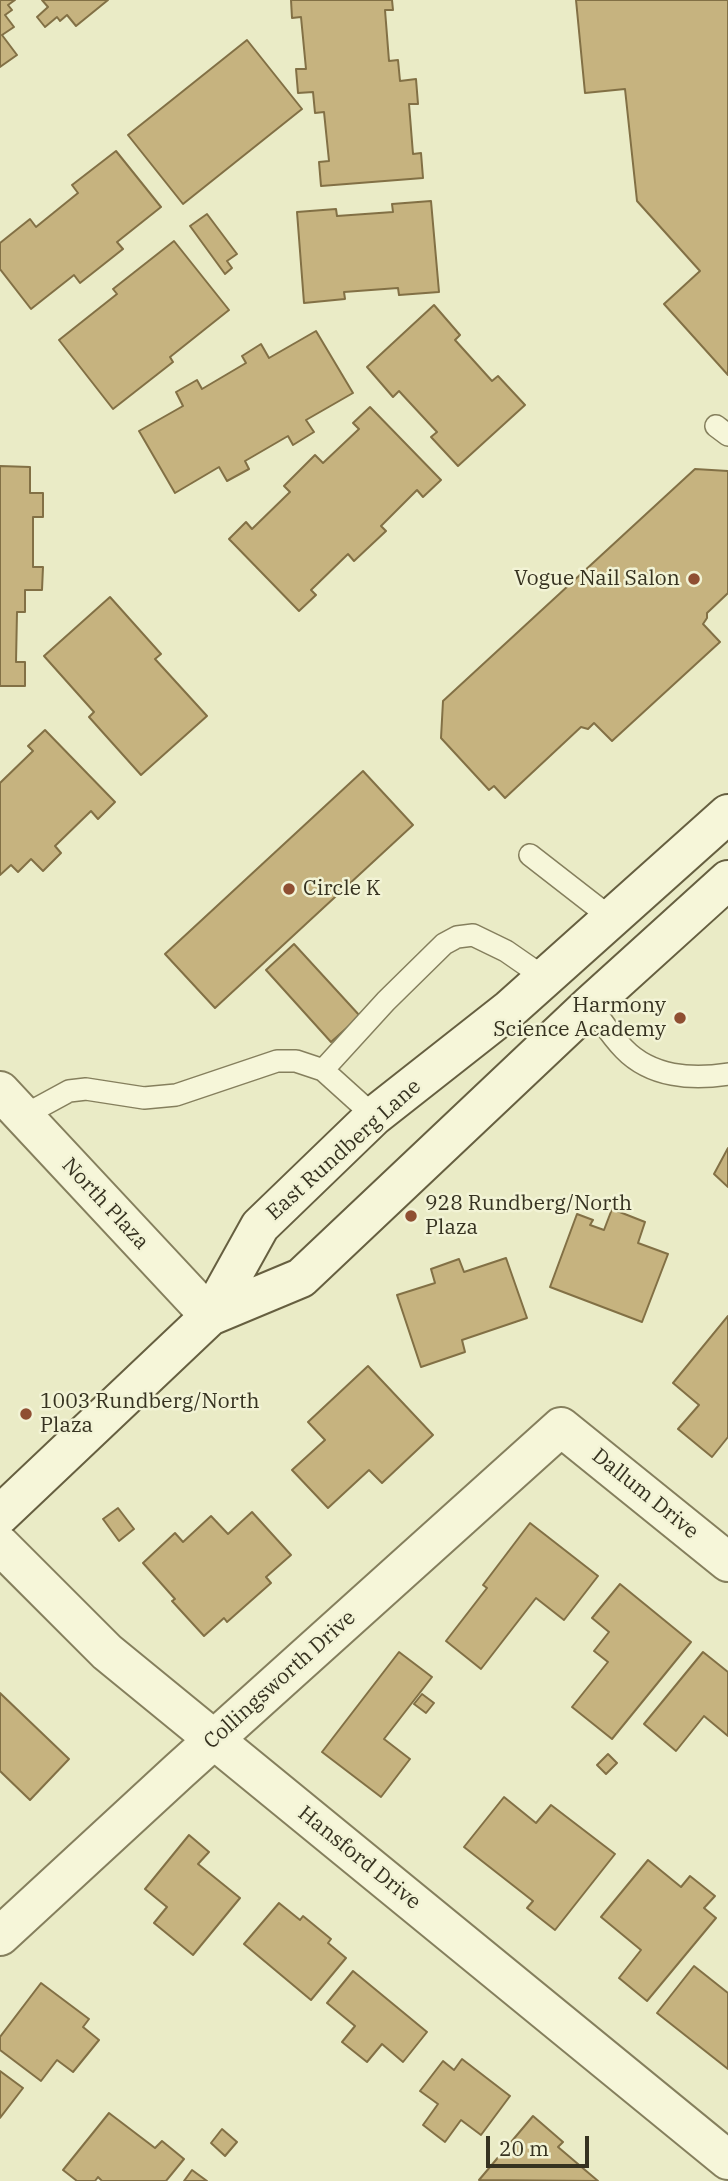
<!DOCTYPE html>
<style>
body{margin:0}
#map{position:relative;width:728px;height:2181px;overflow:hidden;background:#eaebc6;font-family:"IBM Plex Serif",serif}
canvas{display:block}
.scale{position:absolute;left:486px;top:2136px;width:103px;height:32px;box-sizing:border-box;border:4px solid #363220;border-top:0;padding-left:9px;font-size:21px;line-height:24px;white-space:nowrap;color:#363220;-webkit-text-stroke:5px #f2f3d5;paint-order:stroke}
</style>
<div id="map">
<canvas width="728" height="2181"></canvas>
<div class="scale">20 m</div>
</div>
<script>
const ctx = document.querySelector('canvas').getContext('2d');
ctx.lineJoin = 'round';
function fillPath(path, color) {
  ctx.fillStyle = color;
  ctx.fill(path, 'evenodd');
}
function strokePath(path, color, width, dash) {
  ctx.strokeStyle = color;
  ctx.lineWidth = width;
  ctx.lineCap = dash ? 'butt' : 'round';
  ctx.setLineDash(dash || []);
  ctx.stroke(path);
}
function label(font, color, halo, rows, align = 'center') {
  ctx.font = font + ' "IBM Plex Serif",serif';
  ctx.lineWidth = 5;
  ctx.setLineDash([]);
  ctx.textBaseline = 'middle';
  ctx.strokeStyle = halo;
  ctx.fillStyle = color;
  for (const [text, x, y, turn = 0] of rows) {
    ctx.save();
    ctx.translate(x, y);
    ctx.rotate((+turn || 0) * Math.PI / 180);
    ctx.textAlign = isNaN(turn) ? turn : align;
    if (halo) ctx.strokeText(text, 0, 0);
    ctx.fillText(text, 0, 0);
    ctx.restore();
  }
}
const building = new Path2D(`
 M0,0H15L8,5L12,10L5,15L14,27L2,35L17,55L0,67Z
 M42,0H108L76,26L67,15L60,21L57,17L45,27L37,17L48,7Z
 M291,0H392L393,10H385L389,61L398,60L400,81L416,79L418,104H409L413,154L421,153L423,178L321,186L319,162L329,161L324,112L315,113L313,92L298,93L296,69H306L301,17L292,18Z
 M576,0H728V375L664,304L700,271L637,201L625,89L585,93Z
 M247,40L302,109L183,204L128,135Z
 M116,151L161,207L117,242L123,249L80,283L74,275L31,309L0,269V243L30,219L36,227L78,193L72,185Z
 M431,201L439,292L399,295L398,288L344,292L345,299L304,303L297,212L336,209L337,216L393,212L392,204Z
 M207,214L237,254L227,261L232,268L225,274L190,226Z
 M174,241L229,310L170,357L173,362L113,409L59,340L117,294L113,289Z
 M434,305L460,335L455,340L492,381L498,376L525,405L458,466L431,437L437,432L399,391L393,397L367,367Z
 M316,331L353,393L306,420L314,432L293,445L288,436L245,461L249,469L227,481L219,467L175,493L139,431L183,406L176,392L197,380L202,389L246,363L242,356L261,344L269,358Z
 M370,407L441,480L423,497L417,490L381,526L386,531L354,561L348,554L311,590L316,595L299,611L229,539L246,522L252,529L290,492L284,486L315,455L323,463L359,429L353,423Z
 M0,466L30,467V493H43V517H33V567H43L42,590H25V612H17L16,662H25V686H0Z
 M695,469L728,471V593L707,613V618L703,624L720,642L612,741L594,723L588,729L581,727L505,798L494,786L489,790L441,738L443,701Z
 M110,597L161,654L155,659L207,716L141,775L89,717L94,712L44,656Z
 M45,730L115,802L98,819L91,811L55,846L61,853L43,871L31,859L18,872L11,865L0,875V783L33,751L28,746Z
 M363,771L413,825L215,1008L165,954Z
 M294,944L360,1016L331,1042L266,970Z
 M728,1148V1187L714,1174Z
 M612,1209L645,1222L638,1243L668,1254L642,1322L550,1287L577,1214L593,1220L590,1225L604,1230Z
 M506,1258L527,1318L462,1340L465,1352L421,1367L397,1295L435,1283L431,1269L459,1259L464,1272Z
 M728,1316V1437L712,1457L678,1429L699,1405L673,1383Z
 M368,1366L433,1435L382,1483L369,1470L328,1508L292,1470L325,1440L308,1422Z
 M118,1508L134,1529L119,1541L103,1519Z
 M252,1512L291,1555L266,1577L271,1583L227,1622L224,1618L204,1636L172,1601L175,1599L143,1563L175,1533L183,1542L211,1516L228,1534Z
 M530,1523L598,1576L564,1620L536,1598L481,1669L446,1641L487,1588L483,1585Z
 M620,1584L691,1642L612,1739L572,1707L608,1662L594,1651L609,1632L592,1618Z
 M399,1652L432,1677L384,1739L410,1759L381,1797L322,1752Z
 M703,1652L728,1672V1736L704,1716L676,1751L644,1724Z
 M0,1693L69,1759L30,1800L0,1771Z
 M422,1694L434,1703L426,1713L414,1704Z
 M608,1754L617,1763L606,1774L597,1765Z
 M504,1797L536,1823L551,1805L615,1854L555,1930L527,1908L533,1901L464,1847Z
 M189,1835L209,1852L198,1864L240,1898L193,1955L154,1923L167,1907L145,1889Z
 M648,1860L681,1887L690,1876L715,1896L704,1908L716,1918L647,2001L619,1978L641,1950L601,1917Z
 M279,1903L300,1920L303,1916L331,1939L328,1943L346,1958L311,2000L244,1944Z
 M694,1966L728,1993V2069L657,2013Z
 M353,1971L427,2032L403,2062L382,2044L367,2062L342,2042L355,2026L327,2003Z
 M41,1983L89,2019L83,2027L99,2040L73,2072L57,2060L41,2081L0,2050V2037Z
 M462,2059L510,2096L481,2135L461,2120L445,2142L423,2125L438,2104L420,2091L443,2061L454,2070Z
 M0,2071L23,2088L0,2118Z
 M109,2113L155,2148L162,2141L184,2159L166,2181H102L98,2177L95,2181H77L63,2170Z
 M533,2116L563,2142L558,2147L598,2181L479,2180Z
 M222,2129L237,2142L225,2156L211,2143Z
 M192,2170L207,2181H184Z`);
fillPath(building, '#c6b37f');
strokePath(building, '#827045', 2);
const service = new Path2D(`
 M716,426L728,435
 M530,855L611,918
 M590,1005C601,1019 611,1036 624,1049C651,1077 692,1080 728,1074
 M323,1070L386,1001L444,944L457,937L473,935L506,951L545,978
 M23,1116L69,1091L86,1089L144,1098L176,1095L277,1061H296L323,1070L374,1116`);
const minor = new Path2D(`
 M0,1091L210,1316
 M0,1545L107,1652L728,2160
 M0,1936L179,1771L561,1427L728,1562`);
const secondary = new Path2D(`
 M210,1316L301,1278L590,1005L728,880
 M0,1515L210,1316L260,1226L374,1116L510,1009L728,814`);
strokePath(service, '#857f5d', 24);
strokePath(minor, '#857f5d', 42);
strokePath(secondary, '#665f40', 42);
strokePath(service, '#f6f6d9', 21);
strokePath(minor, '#f6f6d9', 38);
strokePath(secondary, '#f6f6d9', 38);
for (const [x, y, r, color] of [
 [694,579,7,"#8f4f32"],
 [289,889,7,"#8f4f32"],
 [680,1018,7,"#8f4f32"],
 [411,1216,7,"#8f4f32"],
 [26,1414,7,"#8f4f32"]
]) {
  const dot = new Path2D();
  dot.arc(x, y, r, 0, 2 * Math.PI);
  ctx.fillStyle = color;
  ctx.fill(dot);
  strokePath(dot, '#f2f3d5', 2.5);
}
label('21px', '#363220', '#f2f3d5', [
 ["Vogue Nail Salon",680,579,"right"],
 ["Circle K",303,889],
 ["Harmony",666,1006,"right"],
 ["Science Academy",666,1030,"right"],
 ["928 Rundberg/North",425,1204],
 ["Plaza",425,1228],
 ["1003 Rundberg/North",40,1402],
 ["Plaza",40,1426]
], 'left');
label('21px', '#363220', '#f2f3d5', [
 ["East Rundberg Lane",344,1150,-42],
 ["North Plaza",105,1204,47],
 ["Dallum Drive",645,1494,39],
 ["Collingsworth Drive",280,1680,-42],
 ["Hansford Drive",359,1858,39]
]);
</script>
